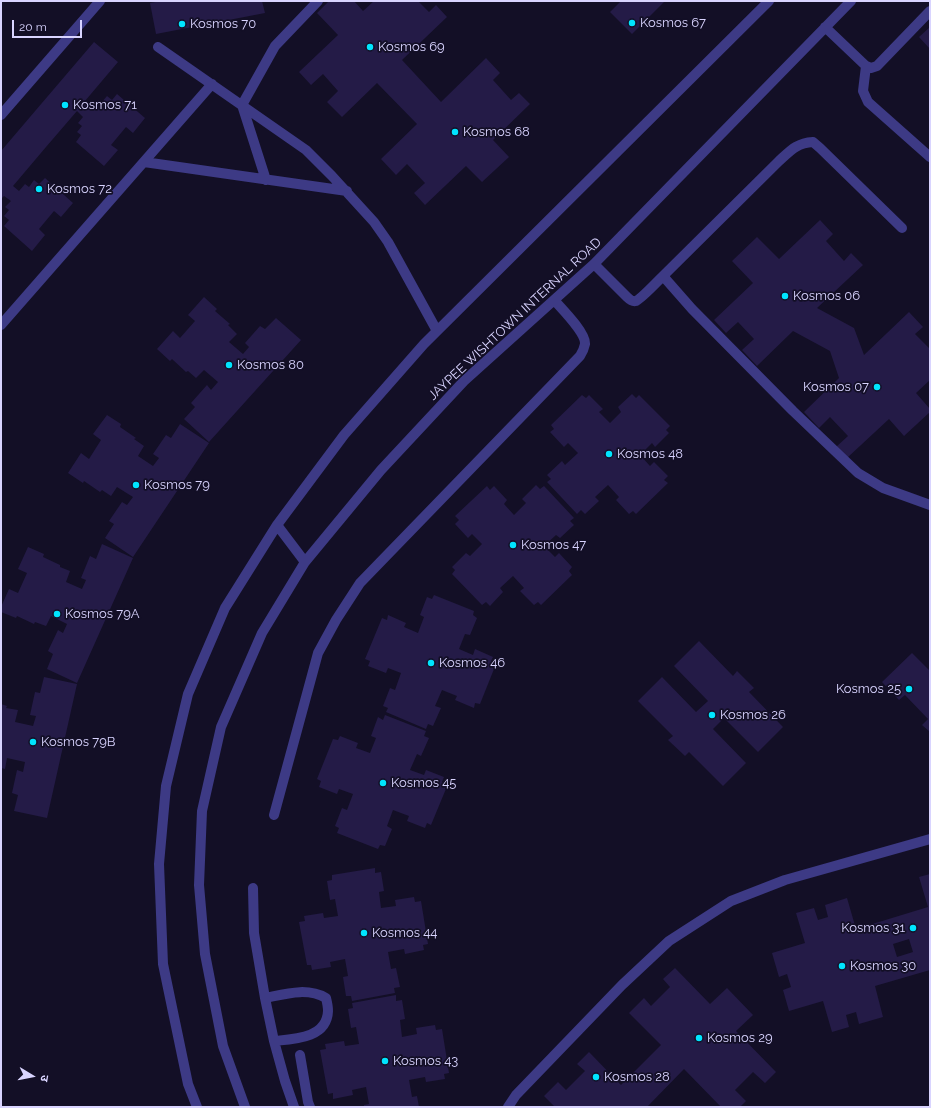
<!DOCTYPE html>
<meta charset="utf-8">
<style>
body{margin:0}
#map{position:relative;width:931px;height:1108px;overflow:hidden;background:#130f26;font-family:Raleway,"Noto Sans Devanagari",sans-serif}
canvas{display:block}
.frame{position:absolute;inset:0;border:2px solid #d9d4ff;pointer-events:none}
.north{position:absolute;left:12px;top:1056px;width:40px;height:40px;-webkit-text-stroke:3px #130f26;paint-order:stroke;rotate:100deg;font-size:11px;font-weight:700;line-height:16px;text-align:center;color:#d9d4ff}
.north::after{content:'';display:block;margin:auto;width:14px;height:18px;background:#d9d4ff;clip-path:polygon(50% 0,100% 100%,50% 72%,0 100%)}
.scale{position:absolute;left:12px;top:20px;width:70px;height:18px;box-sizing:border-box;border:2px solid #d9d4ff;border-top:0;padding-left:5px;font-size:12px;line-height:14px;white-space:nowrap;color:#d9d4ff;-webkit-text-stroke:3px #130f26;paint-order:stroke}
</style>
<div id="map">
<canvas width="931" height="1108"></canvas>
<div class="frame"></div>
<div class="north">उ</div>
<div class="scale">20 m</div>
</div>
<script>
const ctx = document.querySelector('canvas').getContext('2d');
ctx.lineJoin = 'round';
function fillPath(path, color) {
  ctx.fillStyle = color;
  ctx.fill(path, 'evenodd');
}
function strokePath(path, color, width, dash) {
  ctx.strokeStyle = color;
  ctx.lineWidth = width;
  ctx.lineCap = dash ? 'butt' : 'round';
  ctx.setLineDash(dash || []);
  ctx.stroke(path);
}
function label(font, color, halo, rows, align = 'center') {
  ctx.font = font + ' Raleway,sans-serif';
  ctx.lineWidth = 3.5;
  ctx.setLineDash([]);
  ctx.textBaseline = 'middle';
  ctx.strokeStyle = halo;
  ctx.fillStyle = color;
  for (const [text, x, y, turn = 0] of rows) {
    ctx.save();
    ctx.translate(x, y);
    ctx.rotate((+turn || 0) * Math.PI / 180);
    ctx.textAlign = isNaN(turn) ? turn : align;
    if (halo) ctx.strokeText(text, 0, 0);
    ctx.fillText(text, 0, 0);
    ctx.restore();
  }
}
fillPath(new Path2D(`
 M161,1H262L265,13L156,34L150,3Z
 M329,1H354L363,11L374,1H418L429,12L436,5L447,17L402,60L441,102L486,58L500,73L493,80L511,100L519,93L530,104L493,140L509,157L482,182L466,166L425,205L414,193L425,183L407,164L396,175L381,159L417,124L377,83L342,117L327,102L338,91L323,74L311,85L299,72L338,35L317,13Z
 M621,1H665L632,34L610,12Z
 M930,27V49L919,37Z
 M94,42L118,62L85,101L92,107L98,100L101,103L107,96L112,100L117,94L145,118L133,133L126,127L111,145L118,150L104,166L76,142L81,135L77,132L82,126L78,123L83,117L77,111L46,147L13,186L19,191L25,184L29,187L34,180L39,184L45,178L73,203L61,217L54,211L39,229L45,235L32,251L4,226L9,220L4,216L9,210L5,207L11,201L4,196L1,199V151Z
 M820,220L833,234L826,241L844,261L851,253L863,265L817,308L854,328L864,355L909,312L923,327L915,334L930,349V380L916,393L930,409V412L904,436L889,419L847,458L836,447L848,436L830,417L819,428L804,412L839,378L830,351L793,331L757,366L742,350L754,339L738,322L726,333L714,320L753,283L732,261L757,237L779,259Z
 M204,297L217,309L215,311L230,324L228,325L237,334L229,342L243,354L249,347L245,343L260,326L265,329L276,318L301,340L209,442L184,419L195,407L191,403L207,385L211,390L218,382L204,370L196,378L188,371L186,372L172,359L170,361L157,349L173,331L180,338L195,321L188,315Z
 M632,394L636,398L639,395L670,426L666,430L669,433L655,447L652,443L640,455L650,466L654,462L668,476L664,480L668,483L636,514L633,511L629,514L616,500L619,497L608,485L595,497L599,501L585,514L581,510L577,514L547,482L551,479L547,475L562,461L565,465L578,453L568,443L564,447L550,432L554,429L551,425L582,395L586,398L589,395L603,409L599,412L610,423L621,412L618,407Z
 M107,415L121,424L120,427L136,438L134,439L144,446L138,456L153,466L159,458L153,454L166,435L171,438L180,424L209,443L133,557L105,538L114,524L109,521L122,502L127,505L133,497L117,487L111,496L102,490L100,492L84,481L83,483L68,473L81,453L89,459L101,440L93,434Z
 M536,485L540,489L544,486L574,518L570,521L574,525L560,538L556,535L544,546L555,557L559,553L572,567L569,571L572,575L541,605L538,602L534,605L520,591L524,588L513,576L500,588L503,592L490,606L486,602L482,605L452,574L455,570L452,567L466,553L470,556L482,544L472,534L468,538L455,524L459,520L455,516L487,486L490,490L494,486L507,500L504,504L514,515L526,503L522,499Z
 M102,544L133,558L77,683L47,669L53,654L48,651L58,630L63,633L67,624L51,616L46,626L35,622L34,624L17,616L16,618L1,612V607L9,589L18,593L27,573L18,569L28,547L44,554L43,557L60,565V567L70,571L66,582L82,589L86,580L81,578L90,556L96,559Z
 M434,595L474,611L473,615L477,618L470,635L465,634L459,649L473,655L475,649L493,657L491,661L496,664L480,704L475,703L474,708L455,700L457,696L442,690L435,706L441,708L433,726L428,724L426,729L386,712L388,708L383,706L390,688L395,690L401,673L388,668L386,673L368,666L370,661L365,659L382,618L387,620L388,615L406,623L404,627L418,633L424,617L420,615L427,597L432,599Z
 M699,641L733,676L737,671L754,688L749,692L783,727L758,752L724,718L713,729L746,763L723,786L689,752L685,756L668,740L673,736L638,701L662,677L696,712L708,701L674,666Z
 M912,653L930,671V732L922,725L928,719L905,695L899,700L882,682Z
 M44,677L77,684L47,818L14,811L18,795L12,793L17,770L23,772L25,762L7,758L5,769L1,768V704L7,706L6,708L18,710L15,722L33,726L36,716L30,715L35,692L40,693Z
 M385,715L426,731L424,736L429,738L421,756L417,754L410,770L424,775L426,770L444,777L442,782L448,784L431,825L427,823L425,828L407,821L409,816L393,810L387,826L392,829L385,846L380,845L378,849L337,833L339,828L335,826L342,808L347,810L353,794L339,789L337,794L319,787L321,781L317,779L333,739L338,740L340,736L358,743L356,748L370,753L376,738L371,736L378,717L383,720Z
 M375,868V873L381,872L384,891L379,892L381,908L396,906L395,900L414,897L415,902L421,901L428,944L423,945L424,950L405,954L404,949L388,952L391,969L396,968L400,987L394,988L395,993L352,1001L351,996H346L343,977L348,976L345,959L330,962L331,967L312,970L311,965H307L299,922L305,921L304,916L323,913L324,918L338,916L335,899L330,900L327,881L332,880V875Z
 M930,874V970L875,986L883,1017L859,1024L856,1012L846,1015L849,1027L832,1032L823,1001L789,1011L783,990L791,987L787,974L779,977L772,953L805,943L796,913L814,908L818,920L828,917L825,905L847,898L856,929L928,907L919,877ZM909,939L913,952L897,957L893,944Z
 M675,968L710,1004L727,988L753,1015L736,1031L776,1072L765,1083L753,1072L735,1090L746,1101L740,1107H721L684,1069L647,1107H555L544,1096L558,1082L566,1090L585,1071L577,1064L589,1052L621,1085L661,1045L629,1013L644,998L651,1006L670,987L663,979Z
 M396,995V1001L402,1000L405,1019L400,1020L402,1037L417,1034L416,1028L435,1025L436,1030L442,1029L449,1073L444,1074L445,1079L426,1082L425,1077L409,1080L412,1097L417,1096L419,1107H364V1105L369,1104L366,1087L352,1090L353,1095L333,1099V1093L328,1094L320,1050L326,1049L325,1044L344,1041L345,1046L359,1044L356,1027L351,1028L348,1009L353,1008L352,1003Z`), '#241b47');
strokePath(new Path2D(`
 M825,27L866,66L871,68L877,66L930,11
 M158,47L306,150L332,176L374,222L388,242L437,331
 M866,66L863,91L868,102L930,157
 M1,115L100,1
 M144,162L347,191
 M266,180L242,105L275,46L318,1
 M902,228L820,148L813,142C797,143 791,150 779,161L663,276L692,309L793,411L858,473L883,488L930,505
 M594,264L627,297C629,299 632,302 636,301C641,299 658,281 663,276
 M1,325L212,84
 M277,525L305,562
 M274,815L318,653L336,620L360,583L580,356C582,353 584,349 585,344C586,333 562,309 554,300
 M253,888L254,933L265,998L274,1041L285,1081L294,1107
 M265,998C285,994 307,987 326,998C327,1002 328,1007 328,1011C327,1038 295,1039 274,1041
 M300,1055L308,1102L310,1107
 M197,1107L188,1084L163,964L159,864L166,786L188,694L225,608L277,525L344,435L424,344L769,1
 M245,1107L223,1046L205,954L199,885L202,811L221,727L262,633L305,562L381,470L464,381L594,264L851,1
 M508,1107L516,1095L622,985L669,941L731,901L785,880L930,839`), '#3d3a85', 10);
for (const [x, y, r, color] of [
 [632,23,4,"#00e5ff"],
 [182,24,4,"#00e5ff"],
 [370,47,4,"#00e5ff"],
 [65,105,4,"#00e5ff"],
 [455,132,4,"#00e5ff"],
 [39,189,4,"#00e5ff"],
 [785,296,4,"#00e5ff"],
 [229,365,4,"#00e5ff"],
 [877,387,4,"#00e5ff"],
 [609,454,4,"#00e5ff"],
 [136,485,4,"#00e5ff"],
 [513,545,4,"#00e5ff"],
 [57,614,4,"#00e5ff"],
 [431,663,4,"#00e5ff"],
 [909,689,4,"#00e5ff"],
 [712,715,4,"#00e5ff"],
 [33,742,4,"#00e5ff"],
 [383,783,4,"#00e5ff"],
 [913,928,4,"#00e5ff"],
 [364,933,4,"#00e5ff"],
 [842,966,4,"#00e5ff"],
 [699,1038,4,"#00e5ff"],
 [385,1061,4,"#00e5ff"],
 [596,1077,4,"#00e5ff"]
]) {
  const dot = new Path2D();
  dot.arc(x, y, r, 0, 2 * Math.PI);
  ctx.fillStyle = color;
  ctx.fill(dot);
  strokePath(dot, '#130f26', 1.5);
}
label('13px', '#d9d4ff', '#130f26', [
 ["Kosmos 67",640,23],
 ["Kosmos 70",190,24],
 ["Kosmos 69",378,47],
 ["Kosmos 71",73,105],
 ["Kosmos 68",463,132],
 ["Kosmos 72",47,189],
 ["Kosmos 06",793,296],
 ["Kosmos 80",237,365],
 ["Kosmos 07",869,387,"right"],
 ["Kosmos 48",617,454],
 ["Kosmos 79",144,485],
 ["Kosmos 47",521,545],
 ["Kosmos 79A",65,614],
 ["Kosmos 46",439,663],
 ["Kosmos 25",901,689,"right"],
 ["Kosmos 26",720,715],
 ["Kosmos 79B",41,742],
 ["Kosmos 45",391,783],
 ["Kosmos 31",905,928,"right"],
 ["Kosmos 44",372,933],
 ["Kosmos 30",850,966],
 ["Kosmos 29",707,1038],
 ["Kosmos 43",393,1061],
 ["Kosmos 28",604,1077]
], 'left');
label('13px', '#d9d4ff', '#130f26', [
 ["JAYPEE WISHTOWN INTERNAL ROAD",515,319,-43]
]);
</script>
